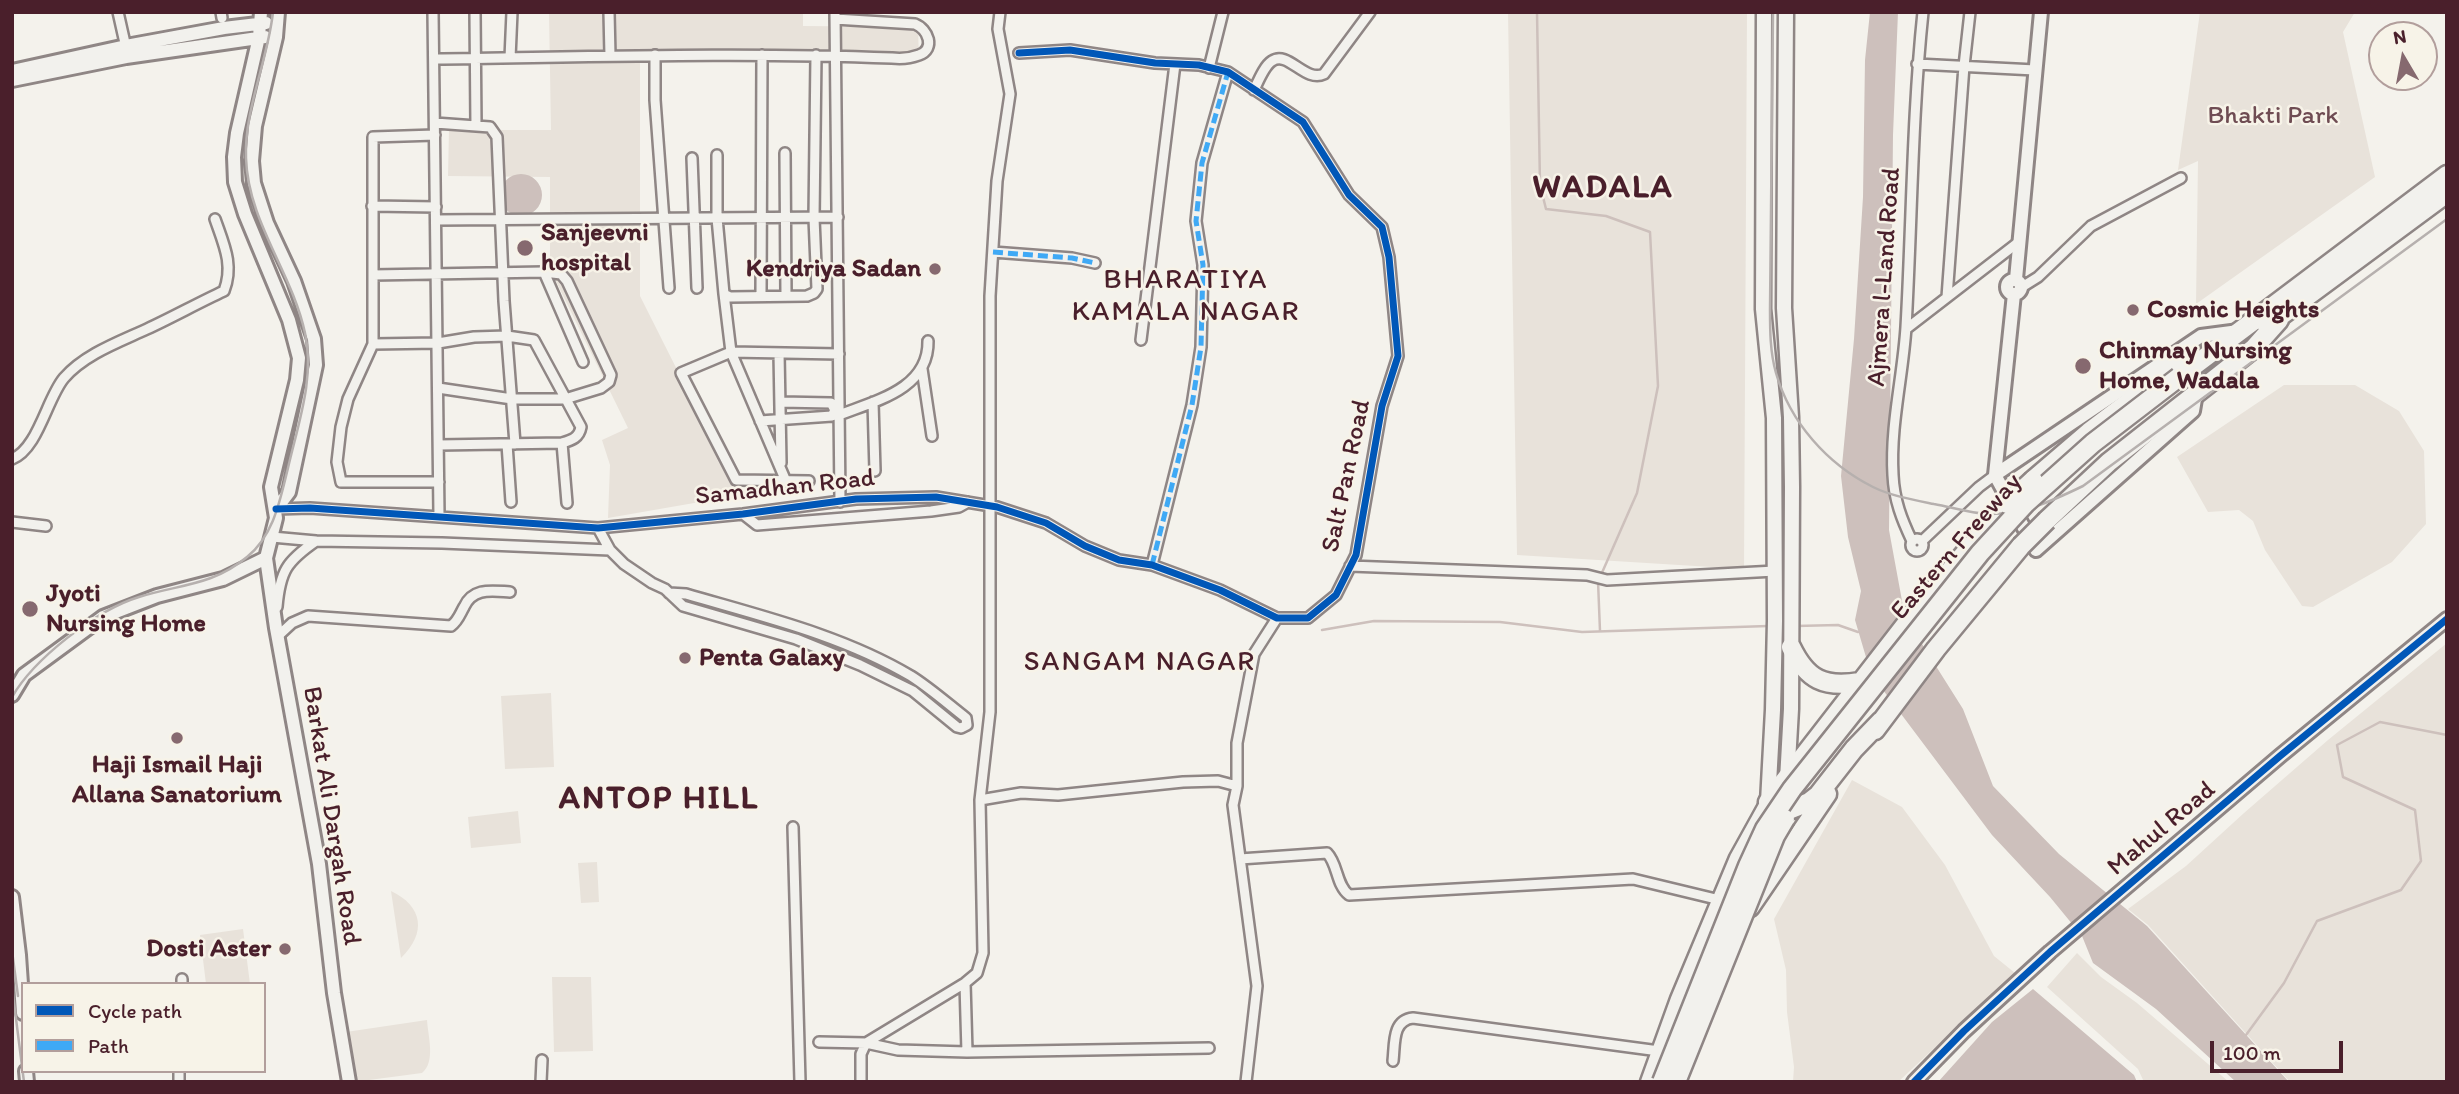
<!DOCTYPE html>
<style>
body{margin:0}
#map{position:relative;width:2459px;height:1094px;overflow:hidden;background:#f4f2ec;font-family:Itim,sans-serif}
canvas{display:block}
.frame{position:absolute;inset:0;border:14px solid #4a1f2b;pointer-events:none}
.legend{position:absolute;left:21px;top:982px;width:245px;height:91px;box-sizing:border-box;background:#f7f3e8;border:2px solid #b29e9c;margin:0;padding:9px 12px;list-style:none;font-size:21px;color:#4a1f2b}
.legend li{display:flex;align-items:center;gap:14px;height:35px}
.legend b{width:35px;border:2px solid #b29e9c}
.north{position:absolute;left:2368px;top:21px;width:70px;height:70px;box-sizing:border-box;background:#f7f3e8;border:2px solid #b29e9c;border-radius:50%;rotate:350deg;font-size:19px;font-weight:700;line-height:28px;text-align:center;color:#4a1f2b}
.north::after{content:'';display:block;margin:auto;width:24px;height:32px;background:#86696f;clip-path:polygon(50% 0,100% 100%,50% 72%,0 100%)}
.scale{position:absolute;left:2210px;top:1041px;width:133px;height:32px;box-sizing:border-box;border:4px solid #4a1f2b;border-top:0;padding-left:9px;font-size:21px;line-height:24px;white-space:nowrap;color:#4a1f2b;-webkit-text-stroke:5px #f7f3e8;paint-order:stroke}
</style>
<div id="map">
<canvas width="2459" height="1094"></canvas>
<div class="frame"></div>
<ul class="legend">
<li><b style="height:9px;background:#0057b8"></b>Cycle path</li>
<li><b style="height:9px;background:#3fa9f5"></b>Path</li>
</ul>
<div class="north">N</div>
<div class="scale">100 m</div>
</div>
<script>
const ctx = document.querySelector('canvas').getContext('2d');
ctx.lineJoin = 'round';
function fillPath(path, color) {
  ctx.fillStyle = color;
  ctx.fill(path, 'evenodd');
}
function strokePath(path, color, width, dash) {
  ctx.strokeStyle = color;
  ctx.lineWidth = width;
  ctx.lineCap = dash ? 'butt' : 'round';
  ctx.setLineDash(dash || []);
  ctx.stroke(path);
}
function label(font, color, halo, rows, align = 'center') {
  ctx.font = font + ' Itim,sans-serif';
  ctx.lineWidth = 5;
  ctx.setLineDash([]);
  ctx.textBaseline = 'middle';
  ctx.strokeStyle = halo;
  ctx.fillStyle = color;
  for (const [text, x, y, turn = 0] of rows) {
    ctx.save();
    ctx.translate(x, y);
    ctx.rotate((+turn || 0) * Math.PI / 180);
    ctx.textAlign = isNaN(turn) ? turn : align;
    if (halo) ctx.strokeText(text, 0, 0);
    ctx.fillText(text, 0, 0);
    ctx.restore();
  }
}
fillPath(new Path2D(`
 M549,12H803V26L918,27L919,61L640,58V296L740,495L608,518L610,465L602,440L628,428L550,269V177L448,176L449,130H551Z
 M1508,12H1747L1744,569L1517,555Z
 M2200,12H2355L2343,32L2375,177L2196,304L2198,161L2178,170Z
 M2284,385H2355L2399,411L2424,451L2426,524L2392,562L2313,607L2302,606L2265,550L2253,521L2239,510L2208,512L2177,457Z
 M2447,643V1082H2290L2148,925L2128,909L2186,866L2244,813L2328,740Z
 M551,693L554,767L505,769L501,696Z
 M1852,780L1902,807L1945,865L1994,956L2015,973L1898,1082H1793L1794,1067L1787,1012L1786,970L1774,919Z
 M518,811L521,843L471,848L468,817Z
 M597,862L599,902L581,903L578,863Z
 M391,891C423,906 427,933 401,958Z
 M243,929L250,984H206L200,935Z
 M2077,953L2101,977L2137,1003L2229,1082H2144L2138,1069L2047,987Z
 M552,977H591L593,1051L554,1052Z
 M427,1020C428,1036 436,1062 422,1073L354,1082L346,1032Z`), '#e8e2da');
fillPath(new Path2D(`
 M1870,12H1898L1893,135L1889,530L1905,617L1963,709L1993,786L2059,854L2147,926L2289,1082H2236L2156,1009L2093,963L2082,936L2050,897L1992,835L1871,674L1855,620L1861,591L1848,537L1841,476L1854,339L1863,197L1865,60Z
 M500 195a21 21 0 1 1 42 0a21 21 0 1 1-42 0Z
 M2033,989L2134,1075L2137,1082H1938L1992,1022Z`), '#cdc0bc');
strokePath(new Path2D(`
 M1537,12L1540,185L1546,209L1606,216L1650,232L1658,386L1637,493L1601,575
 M1598,581L1600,631
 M1796,626L1838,625L1858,632
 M1322,630L1374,621L1500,622L1582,632L1768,626
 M2246,1035L2284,983L2317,921L2401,890L2421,861L2415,810L2343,777L2337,745L2380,722L2447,735`), '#cdc0bc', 2.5);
const street = new Path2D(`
 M118,12L127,52
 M221,12L222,18
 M433,12L439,516
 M475,12L476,126
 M609,12L610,56
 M835,12L840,502
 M655,55V100L669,288
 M510,58L512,12
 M434,59C587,57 740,52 892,58C901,59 911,58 919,55C936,49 928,29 915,24L835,19
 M1917,64L2035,70
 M1209,68L1223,12
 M1254,90C1258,82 1264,66 1272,61C1288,50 1305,83 1324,74L1370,12
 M435,123L490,127L497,137L504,301L515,444
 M435,135L373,137V344L348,399L341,427L337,462L341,482H439
 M785,153L786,295
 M717,155V218L724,294L730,297L807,296L814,293L817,289L814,218L816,55
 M692,158L697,288
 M372,206L436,207
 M436,220L838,217
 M993,252L1072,258L1095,263
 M544,272L583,362
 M373,275L544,272L561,274L567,281L611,375L609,382L601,388L565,399H512L438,388
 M2022,287L2038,277L2091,226L2181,178
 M724,294L731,352L785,479
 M761,295L762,55
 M1947,297L1964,66L1970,12
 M1906,329L2020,241
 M1141,340L1175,64
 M373,344L438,343L474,337L507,336L534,340L581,427C579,438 572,440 562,443L439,445
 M779,353L781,463
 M922,369L932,436
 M873,402L875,471
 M839,415C875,401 929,389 928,341
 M760,421L832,416L835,410L831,403L781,402
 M562,443L567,503
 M507,444L511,502
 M12,459C38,449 47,398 64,378C85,354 119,342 147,329C173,317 198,303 224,291C234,265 224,245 215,219
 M809,481L736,480L681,373L731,352L839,354
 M276,509L310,508L598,528L743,514L856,499L936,497L997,507L1046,523L1085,546L1119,560L1152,565L1220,590L1277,618H1308L1336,595L1356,555L1382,406L1398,356L1389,257L1382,227L1349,195L1303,122L1228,72L1199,65L1155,63L1070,50L1019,53
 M743,514L757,525L931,511L959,507L968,502
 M12,522L46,526
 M598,528L610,550L624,564L652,583L665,589L683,606L796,639L860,665L913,691L957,727L961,728L967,725L966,718C948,704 930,688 911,676C842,635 761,616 686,594L669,593
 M272,537L316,541
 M1911 545a6 6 0 1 1 12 0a6 6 0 1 1-12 0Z
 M1912,541C1902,520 1894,500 1893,475C1890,426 1903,376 1906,327C1912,222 1912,117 1923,12
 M1922,541L1979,487L1995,475
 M1152,565L1192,405L1201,347L1203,265L1196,221L1202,163L1228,72
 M1350,566L1587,575L1607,580L1775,571
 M277,607C280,571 287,561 316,541L442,543L610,550
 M278,636L292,623L308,616L451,626C458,621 460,614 464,607C473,587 492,591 510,592
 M980,800L1021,793L1058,795L1183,782L1218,781L1237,786
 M793,827L800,1082
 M1240,859L1327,853C1338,864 1336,885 1349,895L1633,879L1720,900
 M965,983L967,1052
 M182,984V979
 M819,1042L866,1043L898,1050L967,1052L1209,1048
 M1393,1061C1395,1044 1392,1020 1413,1018L1659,1051
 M179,1082V1071
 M541,1082L542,1060
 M861,1082V1054L866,1043L965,983L977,973L983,953L980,800L990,712V296L997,181L1010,94L998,29L1000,12
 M1246,1082L1257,986L1233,805L1237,786V743L1254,654L1277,618`);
const secondary = new Path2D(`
 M261,12L259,37L237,133L234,157L235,182L245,214L289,320L299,358L297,380L271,487L276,518L266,558L276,628L319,864L334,993L349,1082
 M12,71L126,46L224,28L266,23
 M12,80L126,57L265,37
 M2016,279L2041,12
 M2007 287a7 7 0 1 1 14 0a7 7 0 1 1-14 0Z
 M2014,294L1995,475L2036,550L2193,411L2196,393
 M1995,475L2201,336L2239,331
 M276,509L289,492L316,365L314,339L294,281L267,223L254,183L252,161L255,126L276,37L278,12
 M12,695L24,675L103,617L157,596L223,579L266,558
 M12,897L19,955L23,1013
 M26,1071L27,1082
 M1914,1082L1964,1031L2050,952L2280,756L2447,619`);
const primary = new Path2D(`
 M1786,12L1784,308L1791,417L1792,487L1791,709L1787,780
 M1648,1082L1678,999L1737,858L1768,802L1773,710L1775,621L1774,418L1763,309L1764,12`);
const highway = new Path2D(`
 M2267,326L2447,193
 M2179,377L2447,175
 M2033,480L2089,432L2187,358
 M2047,520L2109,462L2254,348L2279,320
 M1791,647C1807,680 1824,688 1860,682
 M1881,721L1854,749L1818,795L1809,802L1784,812L1768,802L1923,602L2007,504
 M1875,730L1936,649L2021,546
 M1750,907L1827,794`);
strokePath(street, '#8f8685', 14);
strokePath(secondary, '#8f8685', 18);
strokePath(primary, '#8f8685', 19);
strokePath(highway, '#8f8685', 23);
strokePath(street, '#f2f1ed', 9);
strokePath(secondary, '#f2f1ed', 12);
strokePath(primary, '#f2f1ed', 14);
strokePath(highway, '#f2f1ed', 18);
strokePath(new Path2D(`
 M1773,12L1770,309C1770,330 1770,352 1776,373C1790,422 1827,464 1873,487C1891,496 1914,500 1934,504C1951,507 1970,513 1987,514C2022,515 2052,501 2083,486L2447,219
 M12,697C34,659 96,610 139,597C180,584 212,586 247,557C274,535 280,500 288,468C298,424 315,378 305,333C292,272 248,222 246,158C244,110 268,60 273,12
 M12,951L18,996
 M12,987L24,1082`), '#b6b0ae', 2.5);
const highwayBridge = new Path2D(`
 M2007,504L2033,480
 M2021,546L2047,520
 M1662,1082L1748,866L1765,829L1792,789L1980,553L2026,503L2093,443L2179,377
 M1676,1082L1775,836L1785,819`);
strokePath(highwayBridge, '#8f8685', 23, []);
strokePath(highwayBridge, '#f2f1ed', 18);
strokePath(new Path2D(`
 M993,252L1072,258L1095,263
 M1152,565L1192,405L1201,347L1203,265L1196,221L1202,163L1228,72`), '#3fa9f5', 5, [10, 5]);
strokePath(new Path2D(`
 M276,509L310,508L598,528L743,514L856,499L936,497L997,507L1046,523L1085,546L1119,560L1152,565L1220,590L1277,618H1308L1336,595L1356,555L1382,406L1398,356L1389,257L1382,227L1349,195L1303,122L1228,72L1199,65L1155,63L1070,50L1019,53
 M1914,1082L1964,1031L2050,952L2280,756L2447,619`), '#0057b8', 7);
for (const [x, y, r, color] of [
 [525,248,9,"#86696f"],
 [935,269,7,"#86696f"],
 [2133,310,7,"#86696f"],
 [2083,366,9,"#86696f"],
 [30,609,9,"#86696f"],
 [685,658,7,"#86696f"],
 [177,738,7,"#86696f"],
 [285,949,7,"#86696f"]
]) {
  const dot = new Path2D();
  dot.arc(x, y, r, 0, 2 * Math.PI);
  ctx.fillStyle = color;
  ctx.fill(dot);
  strokePath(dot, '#f7f3e8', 2.5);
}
label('26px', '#6f4c53', '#f7f3e8', [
 ["Bhakti Park",2273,116]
]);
label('bold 26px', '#4a1f2b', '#f7f3e8', [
 ["Sanjeevni",541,233],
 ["hospital",541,263],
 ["Kendriya Sadan",921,269,"right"],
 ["Cosmic Heights",2147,310],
 ["Chinmay Nursing",2099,351],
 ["Home, Wadala",2099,381],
 ["Jyoti",46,594],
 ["Nursing Home",46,624],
 ["Penta Galaxy",699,658],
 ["Haji Ismail Haji",177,765,"center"],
 ["Allana Sanatorium",177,795,"center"],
 ["Dosti Aster",271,949,"right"]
], 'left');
label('26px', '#4a1f2b', '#f7f3e8', [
 ["Ajmera l-Land Road",1885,277,-86],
 ["Salt Pan Road",1347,476,-78],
 ["Samadhan Road",785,488,-6],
 ["Eastern Freeway",1957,547,-49],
 ["Barkat Ali Dargah Road",331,816,81],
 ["Mahul Road",2162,829,-40]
]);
ctx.letterSpacing = '2px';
label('28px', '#4a1f2b', '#f7f3e8', [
 ["BHARATIYA",1186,281],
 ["KAMALA NAGAR",1186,313],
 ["SANGAM NAGAR",1140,663]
]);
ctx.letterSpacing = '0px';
ctx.letterSpacing = '2px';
label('bold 33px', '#4a1f2b', '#f7f3e8', [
 ["WADALA",1603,189],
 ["ANTOP HILL",659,800]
]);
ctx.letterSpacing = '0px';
</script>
